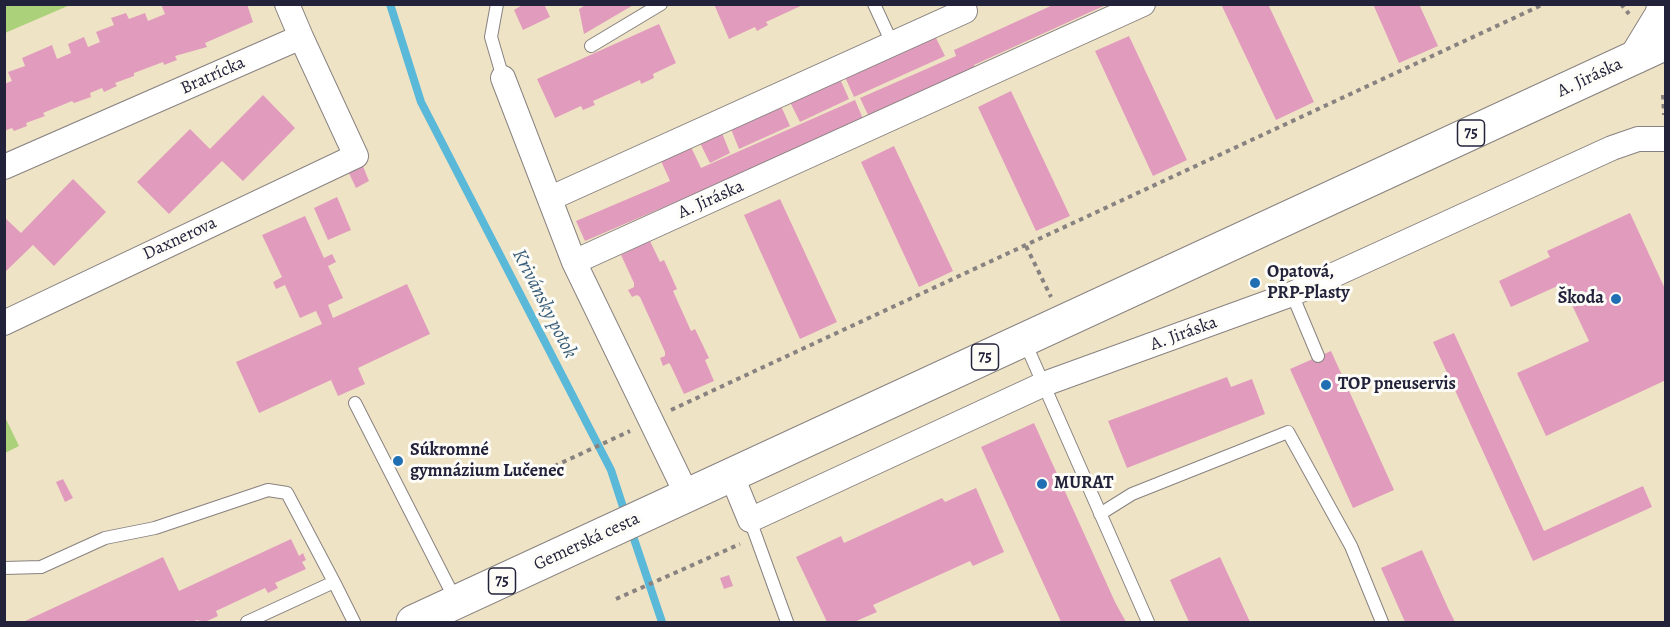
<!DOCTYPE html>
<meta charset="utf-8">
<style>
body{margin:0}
#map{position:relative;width:1670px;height:627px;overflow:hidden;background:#efe3c5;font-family:Alegreya,serif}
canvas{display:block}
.frame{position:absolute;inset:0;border:6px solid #22223b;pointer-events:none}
</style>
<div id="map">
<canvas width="1670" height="627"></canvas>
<div class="frame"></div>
</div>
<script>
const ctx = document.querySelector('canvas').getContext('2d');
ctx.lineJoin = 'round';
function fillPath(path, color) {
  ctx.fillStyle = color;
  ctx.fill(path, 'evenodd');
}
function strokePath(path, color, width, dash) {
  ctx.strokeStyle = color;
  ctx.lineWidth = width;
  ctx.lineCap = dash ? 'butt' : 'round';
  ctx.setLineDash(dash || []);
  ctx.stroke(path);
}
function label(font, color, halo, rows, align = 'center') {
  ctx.font = font + ' Alegreya,serif';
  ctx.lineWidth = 6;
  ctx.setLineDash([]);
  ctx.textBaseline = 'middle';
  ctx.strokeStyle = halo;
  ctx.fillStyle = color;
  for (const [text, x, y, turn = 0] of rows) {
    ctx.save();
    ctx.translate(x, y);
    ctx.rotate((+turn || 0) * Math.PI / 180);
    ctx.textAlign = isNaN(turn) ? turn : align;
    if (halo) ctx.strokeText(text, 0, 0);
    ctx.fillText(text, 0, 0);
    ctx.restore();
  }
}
fillPath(new Path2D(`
 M5,4H70V5L5,33Z
 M4,415L19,446L5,453H4Z`), '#acd17b');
strokePath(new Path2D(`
 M390,4L421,102L611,470L626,516
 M631,530L662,622`), '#5ab8d8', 8);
fillPath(new Path2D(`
 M161,4H247L253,22L205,43L207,47L175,56L177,60L164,65L163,62L134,73V76L115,83L117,86L104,92L102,88L90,93L91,97L74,103L72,101L43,113L45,116L26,123L27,126L14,131L12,128L4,131V84L12,81L8,72L25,66L22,58L52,45L57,59L71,53L68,44L84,37L88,47L100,42L96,32L114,25L111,18L126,13L129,19L145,13L148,21L165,14Z
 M524,4H544L550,17L523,30L514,10Z
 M587,4H635L584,34L579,9Z
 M714,4H805L766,22L768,25L757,31L755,27L729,39Z
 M1055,4H1108L974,65L975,70L869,117L860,98L956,56L954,50Z
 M1221,4H1268L1314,102L1276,120Z
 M1373,4H1419L1438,46L1399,63Z
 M659,24L676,63L653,74L654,78L641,84L640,80L593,101L595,105L583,110L581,106L555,118L537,79Z
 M935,36L945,56L854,97L845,77Z
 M1129,36L1187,160L1153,176L1095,51Z
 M840,79L849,99L800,122L790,102Z
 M1011,91L1070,216L1036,231L978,107Z
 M263,95L295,128L243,181L222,161L169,214L137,182L190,129L210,149Z
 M855,100L864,121L585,241L576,221L670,181L661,161L691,147L701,168Z
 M781,106L790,126L739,149L731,129Z
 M722,133L730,153L710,163L700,143Z
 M894,146L953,271L919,287L861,162Z
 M362,164L369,181L356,188L348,171Z
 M73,179L106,212L54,266L33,245L4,273V217L21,233Z
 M337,197L351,230L328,240L314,208Z
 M780,199L837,322L800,339L744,215Z
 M1630,213L1666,291V380L1546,436L1517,373L1589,341L1562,284L1511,307L1499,281L1550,257L1547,251Z
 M305,216L324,258L332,254L336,262L328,266L343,298L328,305L333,318L407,284L430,334L358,368L365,384L338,396L331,380L259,413L236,362L322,324L316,311L300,318L285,285L276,289L273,282L282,277L262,235Z
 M650,241L660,262L664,260L677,289L673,291L691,331L695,329L709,358L705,360L714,381L684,394L671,366L669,363L663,366L660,358L665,356V352L640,297L637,295L632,297L628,290L634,287V283L621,255Z
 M1454,333L1544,531L1643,486L1652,507L1533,561L1433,342Z
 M1331,351L1394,490L1353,508L1290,369Z
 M1227,377L1231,387L1252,379L1265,414L1127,468L1108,421Z
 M1034,423L1115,602L1126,622H1061L981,447Z
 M63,479L73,498L65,502L56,482Z
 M976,488L1004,552L973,566L970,561L873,605L877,612L854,622H827L796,557L841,536L844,543L942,498L945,502Z
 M291,539L299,556L303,553L306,560L302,562L306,569L275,583L278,588L268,593L265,588L216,611L218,616L205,622L197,620L192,622H23L163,557L179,591Z
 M1422,550L1448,608L1455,622H1405L1381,568Z
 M1220,557L1250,622H1189L1170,580Z
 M729,575L733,586L724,589L720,578Z`), '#e19cbd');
const service = new Path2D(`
 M497,4L491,37L503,78
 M874,4L892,43
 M591,46L661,4
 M1292,294L1318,356
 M1024,340L1148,622
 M355,403L456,601
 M1100,514L1132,494L1288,432L1351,546L1382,622
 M750,520L787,622
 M4,568L41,567L105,538L155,528L268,490L287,493L334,582L247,622
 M334,582L354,622`);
const minor = new Path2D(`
 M287,4L301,37
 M503,78L574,262L687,495
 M4,167L301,37L356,156L4,323
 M551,198L965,11
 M574,262L1143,4
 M731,474L750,520L1044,384L1292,294L1612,148L1638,139H1666`);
const primary = new Path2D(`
 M1636,57L1661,16L1665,4
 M413,622L1666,43`);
strokePath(service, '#888280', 14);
strokePath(minor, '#888280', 26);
strokePath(primary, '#888280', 35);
strokePath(new Path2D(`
 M1621,4L1629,14
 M1663,95L1664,115
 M1026,246L1051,297
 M671,410L1544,4
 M546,470L630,431
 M616,599L740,544`), '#888280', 4, [4.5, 4.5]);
strokePath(service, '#fff', 12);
strokePath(minor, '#fff', 24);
strokePath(primary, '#fff', 33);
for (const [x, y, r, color] of [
 [1255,283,6,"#1f6fb2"],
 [1616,299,6,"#1f6fb2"],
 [1326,385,6,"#1f6fb2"],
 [398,461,6,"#1f6fb2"],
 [1042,484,6,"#1f6fb2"]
]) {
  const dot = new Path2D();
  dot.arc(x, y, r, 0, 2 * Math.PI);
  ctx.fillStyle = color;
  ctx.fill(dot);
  strokePath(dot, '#fdfcf7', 2);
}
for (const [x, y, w] of [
 [1471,133,27],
 [985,357,27],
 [502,581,27]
]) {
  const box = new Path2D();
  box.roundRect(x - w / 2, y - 13, w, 26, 4.5);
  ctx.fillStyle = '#fdfcf7';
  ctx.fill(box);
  strokePath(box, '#22223b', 1.5);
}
label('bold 16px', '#22223b', null, [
 ["75",1471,133],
 ["75",985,357],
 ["75",502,581]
]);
label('18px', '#22223b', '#fdfcf7', [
 ["Bratrícka",213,76,-24],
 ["A. Jiráska",1590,78,-25],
 ["A. Jiráska",711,200,-24],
 ["Daxnerova",180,239,-25],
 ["A. Jiráska",1184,334,-20],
 ["Gemerská cesta",587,542,-25]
]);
label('bold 18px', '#22223b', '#fdfcf7', [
 ["Opatová,",1267,273],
 ["PRP-Plasty",1267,294],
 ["Škoda",1604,299,"right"],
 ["TOP pneuservis",1338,385],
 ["Súkromné",410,451],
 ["gymnázium Lučenec",410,472],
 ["MURAT",1054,484]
], 'left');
label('italic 20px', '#385e7a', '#fdfcf7', [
 ["Krivánsky potok",544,304,63]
]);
</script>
